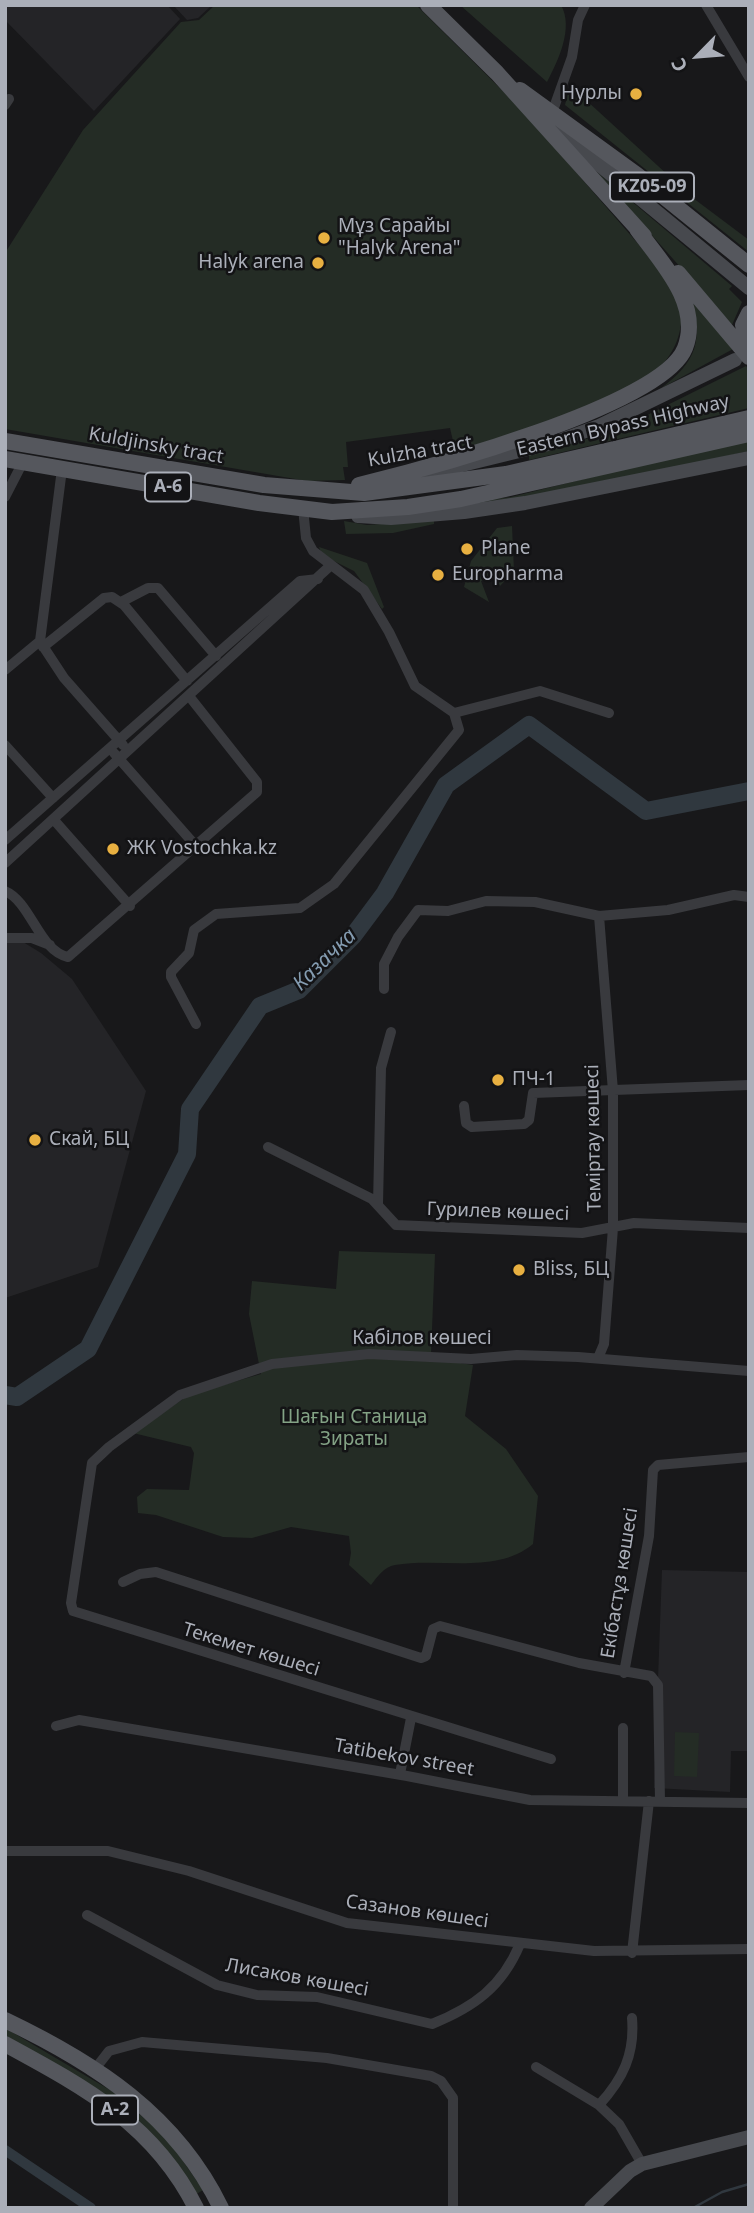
<!DOCTYPE html>
<meta charset="utf-8">
<style>
body{margin:0}
#map{position:relative;width:754px;height:2213px;overflow:hidden;background:#18181a;font-family:"Noto Sans",sans-serif}
canvas{display:block}
.frame{position:absolute;inset:0;border:7px solid #abafb9;pointer-events:none}
.north{position:absolute;left:663px;top:21px;width:70px;height:70px;-webkit-text-stroke:5px #131315;paint-order:stroke;rotate:245deg;font-size:19px;font-weight:700;line-height:28px;text-align:center;color:#abafb9}
.north::after{content:'';display:block;margin:auto;width:24px;height:32px;background:#abafb9;clip-path:polygon(50% 0,100% 100%,50% 72%,0 100%)}
</style>
<div id="map">
<canvas width="754" height="2213"></canvas>
<div class="frame"></div>
<div class="north">С</div>
</div>
<script>
const ctx = document.querySelector('canvas').getContext('2d');
ctx.lineJoin = 'round';
function fillPath(path, color) {
  ctx.fillStyle = color;
  ctx.fill(path, 'evenodd');
}
function strokePath(path, color, width, dash) {
  ctx.strokeStyle = color;
  ctx.lineWidth = width;
  ctx.lineCap = dash ? 'butt' : 'round';
  ctx.setLineDash(dash || []);
  ctx.stroke(path);
}
function label(font, color, halo, rows, align = 'center') {
  ctx.font = font + ' "Noto Sans",sans-serif';
  ctx.lineWidth = 5;
  ctx.setLineDash([]);
  ctx.textBaseline = 'middle';
  ctx.strokeStyle = halo;
  ctx.fillStyle = color;
  for (const [text, x, y, turn = 0] of rows) {
    ctx.save();
    ctx.translate(x, y);
    ctx.rotate((+turn || 0) * Math.PI / 180);
    ctx.textAlign = isNaN(turn) ? turn : align;
    if (halo) ctx.strokeText(text, 0, 0);
    ctx.fillText(text, 0, 0);
    ctx.restore();
  }
}
fillPath(new Path2D(`
 M5,5H167L180,19L94,111L5,20Z
 M173,5H212L198,18L187,20Z
 M5,937L23,942L41,953L72,979L146,1091L98,1267L5,1298Z
 M662,1570L749,1572V1751H731L730,1792L654,1788Z`), '#242427');
fillPath(new Path2D(`
 M215,5H416L523,111L659,268C668,283 679,299 681,316C682,336 672,356 658,369C617,406 510,435 456,454L450,428L346,442L348,467H343L345,480L307,481L5,429V253L83,130L181,22L199,20Z
 M460,5H561C574,28 558,61 547,82Z
 M569,89L575,90L693,198L749,240V252L565,105Z
 M591,167L732,286L729,289L742,302L732,325Z
 M690,297L733,349L660,389C697,362 704,340 690,297Z
 M746,366L749,370V408L529,460V455L615,431Z
 M749,438V451L629,479L474,508L475,501L511,497Z
 M434,520V524L393,533L346,534L344,521L367,525Z
 M512,526L514,571L500,586L495,575L481,581L489,602L464,587L471,561L497,528Z
 M319,547L367,563L384,607L382,609L354,571L322,555Z
 M339,1251L435,1254L431,1354L434,1359L473,1365L465,1416L506,1449L538,1496L533,1544C496,1575 439,1557 395,1565C384,1567 377,1577 371,1585L349,1565L351,1553L349,1536L291,1527L252,1538L223,1537L156,1515L138,1513L137,1497L147,1489L189,1490L194,1453L191,1447L133,1433L189,1395L261,1374L249,1314L252,1281L336,1289Z
 M675,1732L699,1733L697,1777L674,1776Z
 M5,2028L115,2093L167,2138L203,2190L195,2195L160,2144L5,2037Z`), '#242c25');
strokePath(new Path2D(`
 M693,2208L722,2192L749,2184`), '#30383f', 2.5);
strokePath(new Path2D(`
 M5,2150L91,2208`), '#30383f', 10);
strokePath(new Path2D(`
 M5,1395L17,1397L88,1349L187,1154L190,1109L260,1006L299,990L353,936L385,893L446,785L529,725L646,811L749,791`), '#30383f', 18);
strokePath(new Path2D(`
 M706,5L749,77
 M5,105L9,99
 M552,113L572,57L578,20L585,5
 M5,497L23,462
 M121,602L148,588H158L216,656
 M41,643L64,678L123,745
 M43,647L104,598L112,597L124,605L187,681
 M5,670L40,641L62,469
 M454,713L540,691L609,713
 M5,745L53,798
 M114,753L195,845
 M54,820L130,906
 M5,840L300,581L318,579
 M5,863L330,566
 M5,891C31,902 39,951 68,957L257,792V782L189,696
 M5,938H32L50,945
 M384,989V964L398,937L418,910L448,911L486,901L535,902L599,916L668,910L734,895L749,897
 M196,1024L171,977V972L189,953L194,930L216,914L300,908L334,884L459,730L454,713L415,686L389,632L364,590L313,551L306,538L303,508
 M464,1106L466,1123L472,1127L524,1124L529,1120L533,1093L749,1085
 M268,1147L372,1199L396,1225L582,1233L634,1223L749,1228
 M378,1204L381,1068L391,1032
 M598,1358L604,1344L613,1228V1091L599,916
 M123,1582L140,1574L156,1572L421,1658L426,1656L433,1629L440,1626L579,1663L651,1676L658,1685L660,1801
 M624,1673L649,1536L653,1470L658,1465L749,1457
 M56,1726L79,1720L407,1776L530,1800L749,1803
 M551,1759L73,1611L71,1603L92,1463L109,1447L180,1395L272,1364L369,1354L471,1359L517,1355L578,1357L749,1371
 M400,1774L411,1718
 M623,1800V1728
 M5,1851H108L189,1871L347,1923L594,1951L749,1949
 M87,1915L217,1985L257,1995L317,1997L432,2024C474,2007 502,1987 520,1944
 M632,1953L649,1801
 M536,2067L599,2105L619,2124L642,2164
 M95,2069L109,2051L142,2042L327,2058L431,2076L441,2081L453,2098V2208
 M599,2105C623,2079 635,2054 632,2018`), '#393a3e', 10);
strokePath(new Path2D(`
 M544,115L596,162L749,288
 M405,479L556,442L599,426L735,360
 M358,516L391,518L464,512L525,503L749,458
 M591,2208L630,2171L642,2164L749,2137`), '#47494e', 14);
strokePath(new Path2D(`
 M428,5L497,73L644,236
 M520,90L637,175L749,265
 M678,273L749,357
 M749,350L743,325L749,313
 M5,441L264,485L364,493L506,474L749,418
 M5,459L259,503L332,512L408,507L461,499L749,434
 M359,485C421,470 663,406 685,348C702,304 661,262 637,229
 M5,2020C95,2063 176,2115 221,2208
 M5,2044C84,2087 154,2124 196,2208`), '#55575d', 16);
for (const [x, y, r, color] of [
 [636,94,7,"#e8b041"],
 [324,238,7,"#e8b041"],
 [318,263,7,"#e8b041"],
 [467,549,7,"#e8b041"],
 [438,575,7,"#e8b041"],
 [113,849,7,"#e8b041"],
 [498,1080,7,"#e8b041"],
 [35,1140,7,"#e8b041"],
 [519,1270,7,"#e8b041"]
]) {
  const dot = new Path2D();
  dot.arc(x, y, r, 0, 2 * Math.PI);
  ctx.fillStyle = color;
  ctx.fill(dot);
  strokePath(dot, '#131315', 2.5);
}
for (const [x, y, w] of [
 [652,187,84],
 [168,487,46],
 [115,2110,46]
]) {
  const box = new Path2D();
  box.roundRect(x - w / 2, y - 14.5, w, 29, 5);
  ctx.fillStyle = '#131315';
  ctx.fill(box);
  strokePath(box, '#abafb9', 2);
}
label('bold 18px', '#abafb9', null, [
 ["KZ05-09",652,187],
 ["A-6",168,487],
 ["A-2",115,2110]
]);
label('19px', '#abafb9', '#131315', [
 ["Нурлы",622,94,"right"],
 ["Мұз Сарайы",338,227],
 ["\"Halyk Arena\"",338,249],
 ["Halyk arena",304,263,"right"],
 ["Plane",481,549],
 ["Europharma",452,575],
 ["ЖК Vostochka.kz",127,849],
 ["ПЧ-1",512,1080],
 ["Скай, БЦ",49,1140],
 ["Bliss, БЦ",533,1270]
], 'left');
label('19px', '#abafb9', '#131315', [
 ["Eastern Bypass Highway",623,426,-13],
 ["Kuldjinsky tract",156,446,10],
 ["Kulzha tract",420,452,-10],
 ["Теміртау көшесі",594,1138,-91],
 ["Гурилев көшесі",498,1212,2],
 ["Кабілов көшесі",422,1339],
 ["Екібастұз көшесі",620,1583,-81],
 ["Текемет көшесі",251,1650,17],
 ["Tatibekov street",404,1758,10],
 ["Сазанов көшесі",417,1912,8],
 ["Лисаков көшесі",297,1978,10]
]);
label('19px', '#83a285', '#131315', [
 ["Шағын Станица",354,1418],
 ["Зираты",354,1440]
]);
label('italic 21px', '#849cb1', '#131315', [
 ["Казачка",325,960,-44]
]);
</script>
